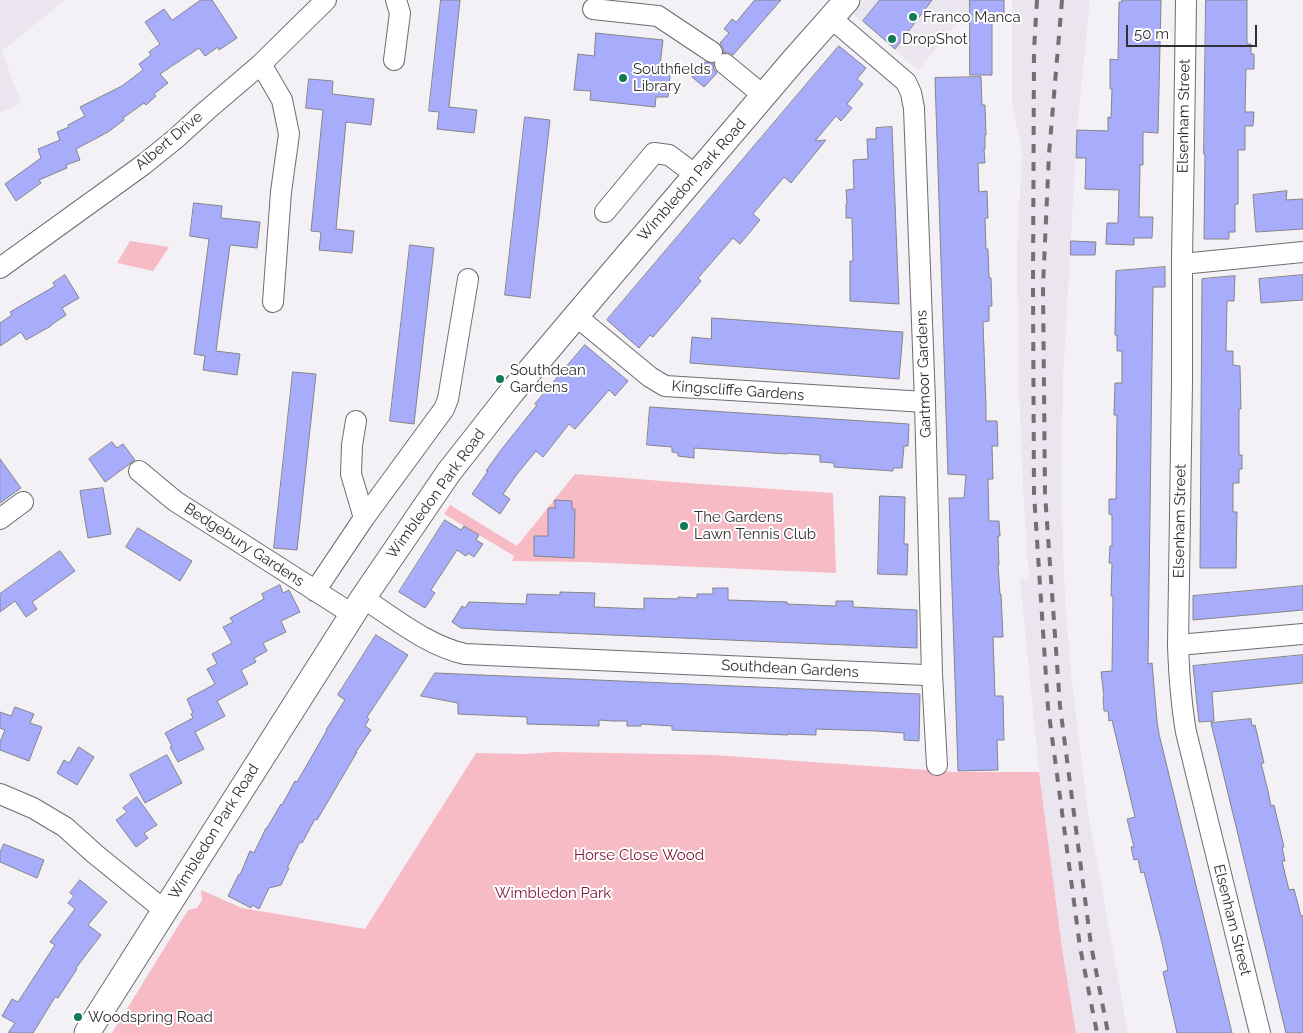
<!DOCTYPE html>
<style>
body{margin:0}
#map{position:relative;width:1303px;height:1033px;overflow:hidden;background:#f4f1f6;font-family:Raleway,sans-serif}
canvas{display:block}
.scale{position:absolute;left:1126px;top:25px;width:131px;height:22px;box-sizing:border-box;border:2px solid #302f31;border-top:0;padding-left:6px;font-size:15px;line-height:18px;white-space:nowrap;color:#302f31;-webkit-text-stroke:4px #fff;paint-order:stroke}
</style>
<div id="map">
<canvas width="1303" height="1033"></canvas>
<div class="scale">50 m</div>
</div>
<script>
const ctx = document.querySelector('canvas').getContext('2d');
ctx.lineJoin = 'round';
function fillPath(path, color) {
  ctx.fillStyle = color;
  ctx.fill(path, 'evenodd');
}
function strokePath(path, color, width, dash) {
  ctx.strokeStyle = color;
  ctx.lineWidth = width;
  ctx.lineCap = dash ? 'butt' : 'round';
  ctx.setLineDash(dash || []);
  ctx.stroke(path);
}
function label(font, color, halo, rows, align = 'center') {
  ctx.font = font + ' Raleway,sans-serif';
  ctx.lineWidth = 4;
  ctx.setLineDash([]);
  ctx.textBaseline = 'middle';
  ctx.strokeStyle = halo;
  ctx.fillStyle = color;
  for (const [text, x, y, turn = 0] of rows) {
    ctx.save();
    ctx.translate(x, y);
    ctx.rotate((+turn || 0) * Math.PI / 180);
    ctx.textAlign = isNaN(turn) ? turn : align;
    if (halo) ctx.strokeText(text, 0, 0);
    ctx.fillText(text, 0, 0);
    ctx.restore();
  }
}
fillPath(new Path2D(`
 M0,0H65L2,51L21,103L9,110L6,109L0,113Z
 M865,0H978L918,70L853,14Z
 M1012,0H1090L1077,130L1063,381L1061,486L1065,599L1071,672L1088,812L1128,1033H1076L1062,948L1039,772L1020,579H1029L1024,505L1019,392L1017,252L1022,150L1012,105Z`), '#ebe5f0');
fillPath(new Path2D(`
 M130,241L169,247L153,271L117,263Z
 M575,474L700,484L833,493L836,573L585,562L512,561L514,556L444,514L450,505L517,546Z
 M555,752L714,755L955,772H1039L1062,948L1076,1033H112L188,910L197,908L202,900L201,890L242,908L365,929L476,753L525,754Z`), '#f7bbc5');
const building = new Path2D(`
 M201,0H212L237,38L219,50L218,47L205,56L199,48L160,74L168,83L154,94L156,96L146,105L144,103L123,118L124,120L108,132L76,149L80,160L66,165L67,168L39,180L41,183L16,201L5,184L41,158L38,149L60,140L57,132L69,127L68,125L85,116L80,107L122,86L143,70L139,64L151,55L149,52L160,44L145,22L164,9L172,20Z
 M441,0H460L449,107L477,110L474,133L437,129L439,112L429,111Z
 M755,0H781L733,55L727,52L724,53L723,47L720,43L729,33L724,29L732,19L736,22Z
 M880,0H932L895,49L863,21Z
 M970,0H1004V17L992,18V75H970Z
 M1122,0H1161L1158,133L1143,132V165H1140L1139,217H1153L1152,238H1134V245L1106,244L1107,223H1118L1119,190L1085,189L1086,158H1076L1077,130L1108,131V117L1111,118L1112,89H1110V59L1118,60L1119,2H1122Z
 M1206,0H1247V44H1251V54H1254V69H1246L1245,112H1254L1253,126H1245V150H1238V204H1235V232H1229V239H1204L1205,154H1204Z
 M596,33L663,40L660,65L671,66L668,97H656L655,107L590,100L591,91L574,90L578,54L594,56Z
 M839,46L866,68L857,79L863,84L847,104L852,108L841,121L836,116L815,141L826,140L791,183L784,177L753,214L760,220L740,244L733,238L698,278L701,281L653,337L650,335L639,348L607,320Z
 M705,62L713,63L714,69L717,73L704,87L692,77Z
 M981,77L982,105H985L986,135L985,134V149H984L985,163H978L979,192L987,191L988,218H985L986,249H988L989,278H991L992,306H989V321L983,322L986,407V421H997L998,446H992L993,479H988L989,521H999L1000,536H998L999,565H998L1000,594H1001L1003,637H993L994,666L995,696H1003L1004,740H997L998,770L958,771L949,498H964L966,475L948,474L935,78Z
 M309,79L333,81L332,94L374,99L371,125L346,122L336,229L354,231L352,253L319,250L321,232L311,231L323,110L306,108Z
 M525,117L550,120L530,298L505,295Z
 M892,127L899,304L850,301V261H853L852,218H846V204H847L846,190L854,189L853,160L868,159L867,139H876V128Z
 M1287,191L1286,200L1303,199V229L1256,232L1253,195Z
 M194,203L222,206L221,218L260,222L257,248L230,245L216,351L240,354L237,375L203,370L205,356L194,354L209,239L190,236Z
 M1071,241L1096,242L1095,255H1071Z
 M410,245L434,248L414,424L390,421Z
 M1165,267V287H1153L1148,664L1152,663L1157,721L1159,734L1232,1033H1177L1163,972L1168,970L1162,943L1144,872L1141,873L1138,859L1134,860L1131,847H1134L1127,819L1135,817L1112,720L1109,721L1108,711H1104L1103,697H1104L1101,672L1112,671L1113,596H1111L1112,563H1109L1110,546H1112V515L1109,514V499H1116L1117,415H1114L1115,383H1122V351H1117V335H1115L1116,271Z
 M65,275L79,298L62,308L66,315L51,325V326L26,340L21,332L0,346V323L12,315L10,312L55,286L53,283Z
 M1303,275V300L1261,303L1259,279Z
 M1235,276L1234,301H1227L1226,351H1233V365L1240,366L1241,409H1239V455H1242V469H1239V483H1233V512H1237L1236,568H1200L1202,279Z
 M712,318L903,332L899,379L690,363L692,337L711,339Z
 M585,345L628,381L615,396L609,390L575,429L569,424L543,457L536,451L517,474L503,494L510,499L500,514L472,494L488,471H486L501,450L537,405L535,404Z
 M293,372L316,374L297,550L274,548Z
 M650,407L909,424L908,446H904L902,468H893V471L834,467V463L820,462V455L787,453V454L694,448V458L678,456V453L672,452V447L647,445Z
 M112,442L117,448L123,444L135,460L105,482L89,459Z
 M0,459L21,488L0,503Z
 M103,488L111,534L88,538L80,491Z
 M880,496L905,497L904,544H908L907,575L878,574Z
 M555,500L572,501V509H575L574,558L534,556V536H548V508H555Z
 M445,520L461,530L464,526L479,535L476,540L483,544L474,557L468,553L466,556L457,550L431,590L435,593L425,608L399,592Z
 M138,528L192,561L180,581L126,547Z
 M60,551L75,571L32,602L37,609L26,617L15,601L0,612V594Z
 M280,585L283,593L289,590L300,612L281,621L286,632L263,643L267,651L254,658L256,662L241,670L248,684L217,701L225,716L195,732L204,749L178,762L170,747L172,746L165,733L193,718L191,714L193,713L187,699L215,684L207,669L217,664L212,654L232,643L223,627L233,622L230,618L264,599L262,594Z
 M1303,586V610L1193,620V596Z
 M713,588H728V600L787,602V604L836,606V601H853V607L917,610V648L493,630L461,628L452,622L462,606L465,608L469,602L526,604L527,594L560,595V592L595,593L594,607L644,609V598L678,599V597L697,598V594H713Z
 M376,635L408,655L367,717L369,719L365,726L371,730L356,752H357L317,820L315,819L302,843L300,842L287,868H289L281,885L269,888L259,909L252,905L251,908L228,896L239,874L240,875L250,851L254,853L266,828H267L281,804L282,805L295,781L297,782L327,730H326L345,700L338,695Z
 M1303,655V683L1212,692L1214,721L1199,722L1193,666Z
 M435,673L920,694L919,741L904,740V733L876,731L816,729V735L788,734V735L672,730V726L641,724V726H627V721H613L599,720V726L527,724V717L458,714V703L421,696Z
 M15,707L34,714L30,723L42,727L29,761L0,750V742L5,730L0,728V712L11,716Z
 M1251,719L1252,726L1255,725L1264,763H1261L1268,791L1271,806L1274,805L1284,847H1282L1285,861H1282L1289,890L1294,889L1301,916H1303V1033H1286L1211,723Z
 M79,747L94,757L77,785L57,773L64,760L69,763Z
 M167,755L182,783L145,803L130,775Z
 M137,797L157,825L144,833L148,838L136,847L116,820L127,812L123,808Z
 M4,844L44,860L37,878L0,862V853Z
 M80,880L107,902L88,925L101,935L76,968L77,969L58,998L55,997L33,1033H8L15,1023L2,1016L12,999L18,1002L55,945L50,942L75,909L68,903L74,896L70,893Z`);
fillPath(building, '#a7adfa');
strokePath(building, '#848489', 1);
const minor = new Path2D(`
 M1186,0L1184,144L1182,259V382L1178,645C1179,674 1181,703 1186,732L1260,1033
 M593,9L658,16L712,52
 M831,18L906,82L911,93L914,108L925,402L932,674L937,765
 M394,60L400,13L396,0
 M261,64L282,100L289,134L281,192L273,302
 M725,64L764,96
 M605,212L654,153L669,155L696,175
 M1182,264L1303,252
 M0,268L143,165L174,140L206,111L261,64L326,0
 M576,316L650,377L665,386L925,402
 M356,421L352,445L351,474L364,518
 M139,471L175,501L352,614
 M0,519L23,502
 M315,591L364,518L444,409L448,399L468,279
 M363,598C394,618 428,646 465,654L924,675L932,674
 M1178,645L1303,634
 M0,794L33,808L65,827L95,854L164,910`);
const tertiary = new Path2D(`
 M87,1033L363,598L449,472L511,393L576,316L793,61L847,0`);
strokePath(minor, '#6e6c70', 22);
strokePath(tertiary, '#6e6c70', 27);
strokePath(minor, '#fff', 20);
strokePath(tertiary, '#fff', 25);
strokePath(new Path2D(`
 M1037,0L1034,50L1033,286L1034,494L1048,707L1080,947L1097,1033
 M1062,0L1049,154L1043,286L1045,494L1060,706L1091,945L1108,1033`), '#727073', 4, [9, 9]);
for (const [x, y, r, color] of [
 [913,17,5,"#127b56"],
 [892,39,5,"#127b56"],
 [623,78,5,"#127b56"],
 [500,379,5,"#127b56"],
 [684,526,5,"#127b56"],
 [78,1017,5,"#127b56"]
]) {
  const dot = new Path2D();
  dot.arc(x, y, r, 0, 2 * Math.PI);
  ctx.fillStyle = color;
  ctx.fill(dot);
  strokePath(dot, '#fff', 2);
}
label('15px', '#302f31', '#fff', [
 ["Franco Manca",923,17],
 ["DropShot",902,39],
 ["Southfields",633,69],
 ["Library",633,86],
 ["Southdean",510,370],
 ["Gardens",510,387],
 ["The Gardens",694,517],
 ["Lawn Tennis Club",694,534],
 ["Woodspring Road",88,1017]
], 'left');
label('15px', '#302f31', '#fff', [
 ["Elsenham Street",1184,116,-89],
 ["Albert Drive",169,141,-40],
 ["Wimbledon Park Road",692,180,-49],
 ["Gartmoor Gardens",924,374,-92],
 ["Kingscliffe Gardens",738,391,4],
 ["Wimbledon Park Road",436,494,-54],
 ["Elsenham Street",1180,521,-89],
 ["Bedgebury Gardens",244,545,33],
 ["Southdean Gardens",790,669,3],
 ["Wimbledon Park Road",214,832,-58],
 ["Elsenham Street",1232,920,76]
]);
label('15px', '#811738', '#fff', [
 ["Horse Close Wood",639,855],
 ["Wimbledon Park",553,893]
]);
</script>
